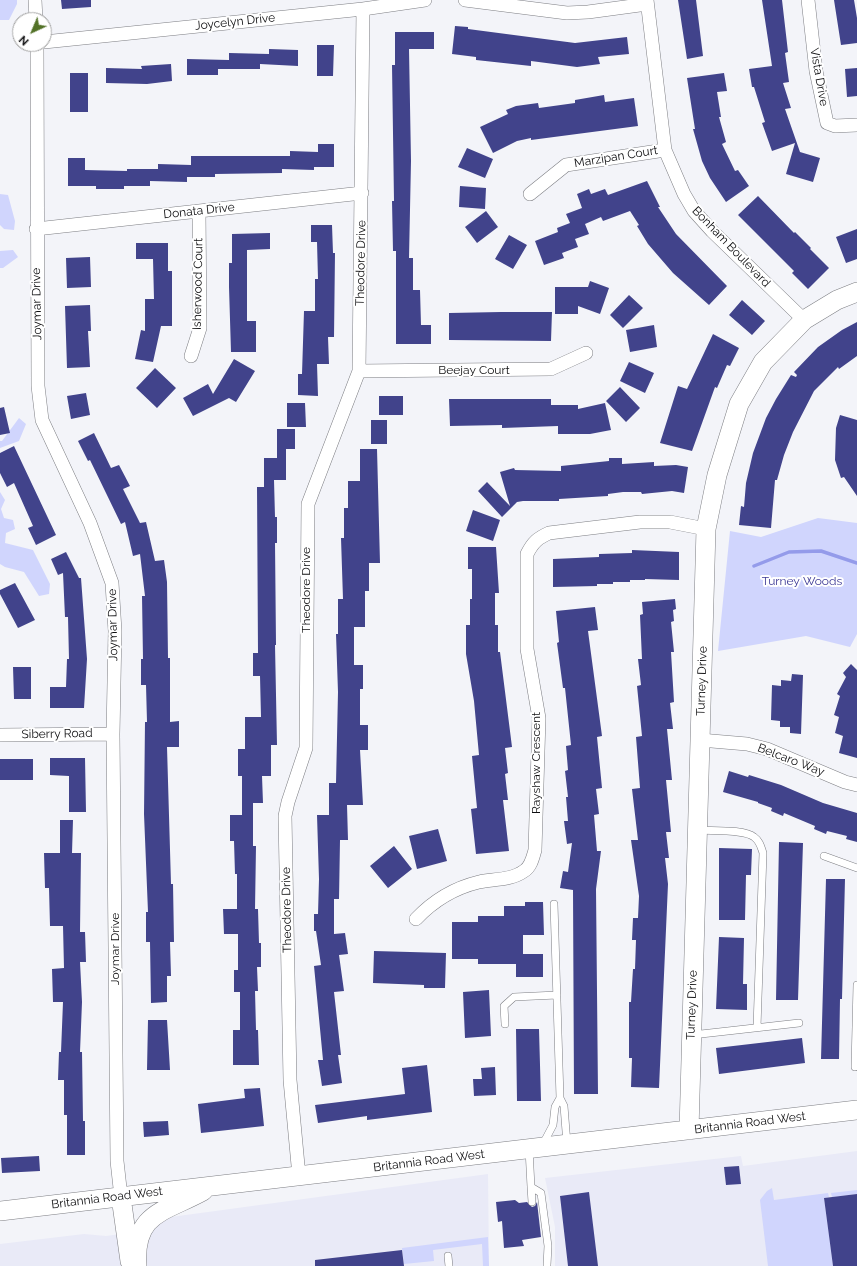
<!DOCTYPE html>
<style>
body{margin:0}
#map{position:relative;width:857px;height:1266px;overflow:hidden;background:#f3f4f9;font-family:Raleway,sans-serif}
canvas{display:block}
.north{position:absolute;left:12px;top:12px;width:40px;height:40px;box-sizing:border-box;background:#fff;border:1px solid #9f9f9f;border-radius:50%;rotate:224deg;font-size:11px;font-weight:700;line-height:16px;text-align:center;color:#0e0e10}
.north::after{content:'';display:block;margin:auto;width:14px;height:18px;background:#527127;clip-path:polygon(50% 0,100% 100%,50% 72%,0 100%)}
</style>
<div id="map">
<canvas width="857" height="1266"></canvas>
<div class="north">N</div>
</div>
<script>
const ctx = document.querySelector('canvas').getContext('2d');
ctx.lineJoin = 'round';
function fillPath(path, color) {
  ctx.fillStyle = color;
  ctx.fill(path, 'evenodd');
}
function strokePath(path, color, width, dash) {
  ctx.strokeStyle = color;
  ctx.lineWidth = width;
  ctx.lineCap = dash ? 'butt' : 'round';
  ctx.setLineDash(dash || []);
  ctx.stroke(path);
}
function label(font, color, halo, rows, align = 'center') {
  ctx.font = font + ' Raleway,sans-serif';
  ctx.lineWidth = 4;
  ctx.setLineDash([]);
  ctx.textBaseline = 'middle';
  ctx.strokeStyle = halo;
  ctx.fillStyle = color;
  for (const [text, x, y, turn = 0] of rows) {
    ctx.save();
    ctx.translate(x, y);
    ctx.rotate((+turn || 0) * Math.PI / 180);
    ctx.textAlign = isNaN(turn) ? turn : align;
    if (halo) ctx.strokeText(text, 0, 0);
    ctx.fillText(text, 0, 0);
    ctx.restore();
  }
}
fillPath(new Path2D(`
 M857,1151V1266H555V1227L545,1178L741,1156L743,1166Z
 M488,1174L489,1266H0V1244L84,1234L106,1236L149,1230L171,1217Z`), '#e9eaf7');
fillPath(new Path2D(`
 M0,0H17V4L9,20H0Z
 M0,194L8,195L15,221L14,230L4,229L0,225Z
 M13,250L18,257L3,268H0V251Z
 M19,418L26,424L19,441L0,448V441H2Z
 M0,492L5,500L1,509L4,518L13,520L15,529L6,533L5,543L33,550L50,584L49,594L39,596L24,572L5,567L0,564Z
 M818,518L857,523V634L850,647L806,636L718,651L730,531L761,537Z
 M772,1188L774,1200L828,1193L829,1197L824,1198L833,1266H768L760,1200L767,1191Z
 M857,1190V1194L832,1197L831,1193Z
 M488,1237L489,1266H483L482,1244L433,1250L434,1261L404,1264L402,1248Z`), '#d0d5fd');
strokePath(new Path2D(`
 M754,566L789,552L821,551L857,563`), '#949bea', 3.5);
fillPath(new Path2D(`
 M61,0H91V7L62,9Z
 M678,0H696L703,56L687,59Z
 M762,0H782L788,52L785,53L789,82L783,83L791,108L785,109L800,152L820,158L813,182L786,174L795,143L772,151L762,123L765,122L754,87H752L749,69L772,66Z
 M834,0H854L857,18V43L841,45Z
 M455,26L468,27V29L575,43L627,37L629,54L598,57L600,64L577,67L531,61V66L476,60V57L452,54Z
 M395,32H434V49H409L411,161L409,258H413V290H420L421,325H431V344H396V251H393L392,201H394L392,65H395Z
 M317,45H334L333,76H317Z
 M269,49L298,50V66L260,64V69H218V75H187V59L229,60V53L269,54Z
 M171,64L172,81L147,84L106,83V68L142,69L141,66Z
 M857,68V96L847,97L845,69Z
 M70,73H88V112H70Z
 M724,73L727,91L717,92L721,117H719L726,142L722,144L735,171L738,170L749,186L726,202L710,178L702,161L693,129H695L687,78Z
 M604,95L605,102L634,98L638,126L531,140V138L517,141L493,153L480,127L508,114L506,110L516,106L538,103L539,108L575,103V100Z
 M318,144H334V167H314V170L282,169V173L215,174V177H187V182L150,181V186H124V189H96V186H68V158H85V170L127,171V169H158V164L191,165V156H290V151L318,152Z
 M467,148L493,159L485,178L458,167Z
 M647,181L660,207H658L676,234L727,286L709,305L673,273L648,244L637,226L639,225L630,211L603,221L601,217L585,224L589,234L575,239L578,247L562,253L564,258L544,265L535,241L558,232L557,228L570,223L566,214L582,208L577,194L589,189L591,194L605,189L608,195Z
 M460,186L486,188L485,209L459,207Z
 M758,196L794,233L795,232L811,248L810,249L829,268L808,289L792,273L794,271L738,215Z
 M486,211L498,227L477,243L465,227Z
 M311,225H332L333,253H335L334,337H328L329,364H317L318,396L298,395V374H302L304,311H315V279H318L317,242H311Z
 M857,229V259L846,263L836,237Z
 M270,233V249L247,250V321H256V352H231L229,287V263H232V234Z
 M509,235L527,245L513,269L495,259Z
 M136,243H168V271H172V326H161L153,362L135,359L141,330L145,331V299H154L153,259H136Z
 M90,257L91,287L67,288L66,258Z
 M590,281L609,288L600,314L578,306V314H555V287H588Z
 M629,295L643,308L623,328L610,315Z
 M742,300L765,321L752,335L729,315Z
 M90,305L91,331H88L90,367L67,368L65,306Z
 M501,312H552L551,341L449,340V313Z
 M857,322V356L839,369L838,367L814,391L793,432L784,455L777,480H775L771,528L739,525L741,506L744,507L746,483L753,453L766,418L776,399L791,375L796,377L797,375L794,372L818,347L842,330Z
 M654,325L657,347L630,352L626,330Z
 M713,334L739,348L730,366L727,365L717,388L715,387L692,451L660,443L678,386L687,389Z
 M234,359L255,371L236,402L229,398L193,416L183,398L208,384L213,394Z
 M629,362L654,373L645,393L620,381Z
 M155,368L176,388L157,408L136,388Z
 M620,387L640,408L626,422L606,401Z
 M86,393L90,415L71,419L67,396Z
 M379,396H403V415H379Z
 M449,399H551V405H578V409L605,403L611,430L590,434H558V426L502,428V425L450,426Z
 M287,403H305L306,427H287Z
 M4,407L10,433L0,435V408Z
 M840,415L857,420V496L844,477L841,478L835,460L836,428Z
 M371,420H387V444H371Z
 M277,429H295V449H286V480H274L275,517H277V543H275L276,645H275L277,745H271V776H262L263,803H253V846H256L255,909H258L259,943H261V967H257L258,991H255L256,1030H258L259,1065H233V1030H240V992H234V970H238V934H224L223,909H237V874H235L234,841H230V815H242V776H238V749H245V717H261L260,676H253V653H258L257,487H264V458H277Z
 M94,433L111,468L119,465L130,486L123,489L140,523L146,522L155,561L164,560L167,582L168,658H170V722L179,721V747H167L171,884H173L174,942H170L171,976H167V1002L151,1003L150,942H146V912H148L144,814L145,722H147L146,685H141V659H143L142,596H145L140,554L133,556L125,522L121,524L90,460L88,461L78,441Z
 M14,446L56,535L36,545L28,528L33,526L14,483L7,487L0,473V453Z
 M360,449H377L380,563H369V591H365V627H354V665H363V689H360V725H368V750H360L363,805H347L348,840H340L339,899H334V934L345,933L348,954L339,955L344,991L334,992L341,1055H338L342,1083L322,1086L318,1060H323L314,966L321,965L316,931H314V914H318L319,879L317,815H329V783H336L338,692L336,634H338V599H343L341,538H344V508H348V481H360Z
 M609,458H622V464L654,462V466L676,465L688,467L684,493L672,491L642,494L641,492H623L608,494V496L559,499V501H523L517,502L502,517L478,491L487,482L510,506L500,472L514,468L515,470L561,471V466L609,461Z
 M473,510L500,520L493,541L466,531Z
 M468,547H496L499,593H495V625H498V652H500L512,747L505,748L508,773L505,774L508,800H503L509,851L476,854L471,809L477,808L472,756L479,755L474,701L466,654V625H470V599H472V569H468Z
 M632,550L679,552V580L645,579V580H630V582H613V584H597V586L553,587V559L599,557V554L632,553Z
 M66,552L79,578H81L87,659L84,708H50V687H66L67,659H69L68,617H65L63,573L58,575L51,559Z
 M15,583L35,620L18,628L0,594V590Z
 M675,599L676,609L673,610L674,621L671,622L674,652H671L674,702L670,703L673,729H667L672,780H666L671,832H666L669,858H665L668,884L659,1088L631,1087L632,1058H629V1002H631L633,969H635L636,940H632L633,918H638L639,896L631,840H638L632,789L640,788L636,737L642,736L637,686L641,685L638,659H642L640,615L643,614L642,602Z
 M595,607L598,630L588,631L602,736L597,737L602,788L596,789L599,814L594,815L597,851H601L596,889L598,1094H574L573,890L560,888L563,871L568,872L572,843L567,844L564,821H568L566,797H568L565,771L568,770L566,746L571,745L565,688H563L557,643L559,642L556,611Z
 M851,664L857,670V758L839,753L843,736L835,733L839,717L834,715L840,696L837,694L846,677L843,673Z
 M13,667H31V699H14Z
 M792,674L803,675L801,734L790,733V727H780V721L771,720L772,685L781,686V680L791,681Z
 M50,758H85L86,812H69V776L50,775Z
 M0,759H33V780H0Z
 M729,771L748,777L749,775L781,785L823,803L857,813V842L846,839L847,836L827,831L826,834L814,829L815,826L784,813L783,816L771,811L772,808L758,803V802L723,792Z
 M60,820H73L72,853H81L80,932H85L86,962H80L82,1002L80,1052H82L83,1121H85V1155H67V1115H64V1080H58L59,1052H61L63,1002H53L52,969L64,968L63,926H50L49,888H45L44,853H60Z
 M438,829L447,861L417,869L409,836Z
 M779,842L803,843L798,1000H776Z
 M394,846L412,869L388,888L370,866Z
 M719,848L752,849L751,875H746L745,920H719Z
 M826,879H845L842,999H840L839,1059H821Z
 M525,902H543L544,935H523V954H543V977H516V964H478V959H452V922H478V916H504V906H525Z
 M719,937L744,938L743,984H747V1010L716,1009Z
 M374,951L446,953L445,988H424V985L373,983Z
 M489,990L491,1036L465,1038L463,992Z
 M148,1020H167L170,1070H147Z
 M516,1029H539L541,1101H517Z
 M802,1038L805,1063L719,1074L716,1048Z
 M427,1065L432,1112L367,1120V1116L318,1123L315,1105L405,1094L402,1068Z
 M495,1067L496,1095L474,1096L473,1079H482L481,1068Z
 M260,1088L264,1126L201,1133L198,1104L245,1098L244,1089Z
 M168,1121L169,1135L144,1137L143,1122Z
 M39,1156L40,1171L2,1173L1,1158Z
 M739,1166L741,1184L726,1185L724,1167Z
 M589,1192L598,1266H568L560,1196Z
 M857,1194V1266H833L824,1198Z
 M515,1200L519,1203L527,1202L532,1207L535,1206L537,1202L541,1237L522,1240L524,1246L504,1248L502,1221L498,1222L496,1202Z
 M402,1250L404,1266H315V1260Z`), '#41438b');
const lane = new Path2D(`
 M699,830C712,831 745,829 754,837C760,841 761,847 763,853L757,1027
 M824,856L857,868
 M554,904L560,1098L564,1106L567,1144
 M505,1024L504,1006L514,997L557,995
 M692,1035L799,1023
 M855,1067L857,985
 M543,1144L553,1125L555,1107L560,1098
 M529,1149L531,1187L541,1193L548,1246L547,1265
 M531,1187L532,1202
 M448,1256L449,1266`);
const street = new Path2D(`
 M35,0L36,20
 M465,0L567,13L588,12L647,4
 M647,0L665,150L684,194L694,211L712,231L804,320
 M808,0L816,71L827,123L835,126L857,125
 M44,42L363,9L425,0
 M37,44L38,386L42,420L90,523L112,583L115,631L113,734L117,1161L121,1197
 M530,194L566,165L665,150
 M36,229L362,193
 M191,356L200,328L199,211
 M359,371L551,369L586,353
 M0,735L113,734
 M700,740L747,744L767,749L845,782L857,785
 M416,919C434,900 454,888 479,882C494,879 512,880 524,871C531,867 533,857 535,850L539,718L527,649V554C533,542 538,538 549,533L640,522H670L706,529
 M299,1176L290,1080L285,816L288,802L306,748L308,504L359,371L363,9`);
const secondary = new Path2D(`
 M689,1130L706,529L717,475L739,404L763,362L804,320L837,300L857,292
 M121,1197L130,1261
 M0,1211L857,1110
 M137,1266C133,1212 165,1212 203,1191`);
strokePath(lane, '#7d7e83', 8);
strokePath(street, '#7d7e83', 14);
strokePath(secondary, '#7d7e83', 20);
strokePath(lane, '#fff', 7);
strokePath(street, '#fff', 13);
strokePath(secondary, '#fff', 19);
label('12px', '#0e0e10', '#fff', [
 ["Joycelyn Drive",235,22,-6],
 ["Vista Drive",819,77,80],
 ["Marzipan Court",616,157,-9],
 ["Donata Drive",199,211,-6],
 ["Bonham Boulevard",731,247,46],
 ["Theodore Drive",361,263,-89],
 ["Isherwood Court",198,284,-89],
 ["Joymar Drive",37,304,-91],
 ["Beejay Court",474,370],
 ["Theodore Drive",306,590,-90],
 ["Joymar Drive",113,625,-91],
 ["Turney Drive",702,681,-88],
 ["Siberry Road",57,734,-1],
 ["Belcaro Way",791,760,21],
 ["Rayshaw Crescent",536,763,-90],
 ["Theodore Drive",287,910,-91],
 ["Joymar Drive",115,949,-90],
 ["Turney Drive",692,1005,-88],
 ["Britannia Road West",750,1123,-7],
 ["Britannia Road West",429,1161,-7],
 ["Britannia Road West",107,1198,-7]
]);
label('12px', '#3c3995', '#fff', [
 ["Turney Woods",802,581]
]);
</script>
